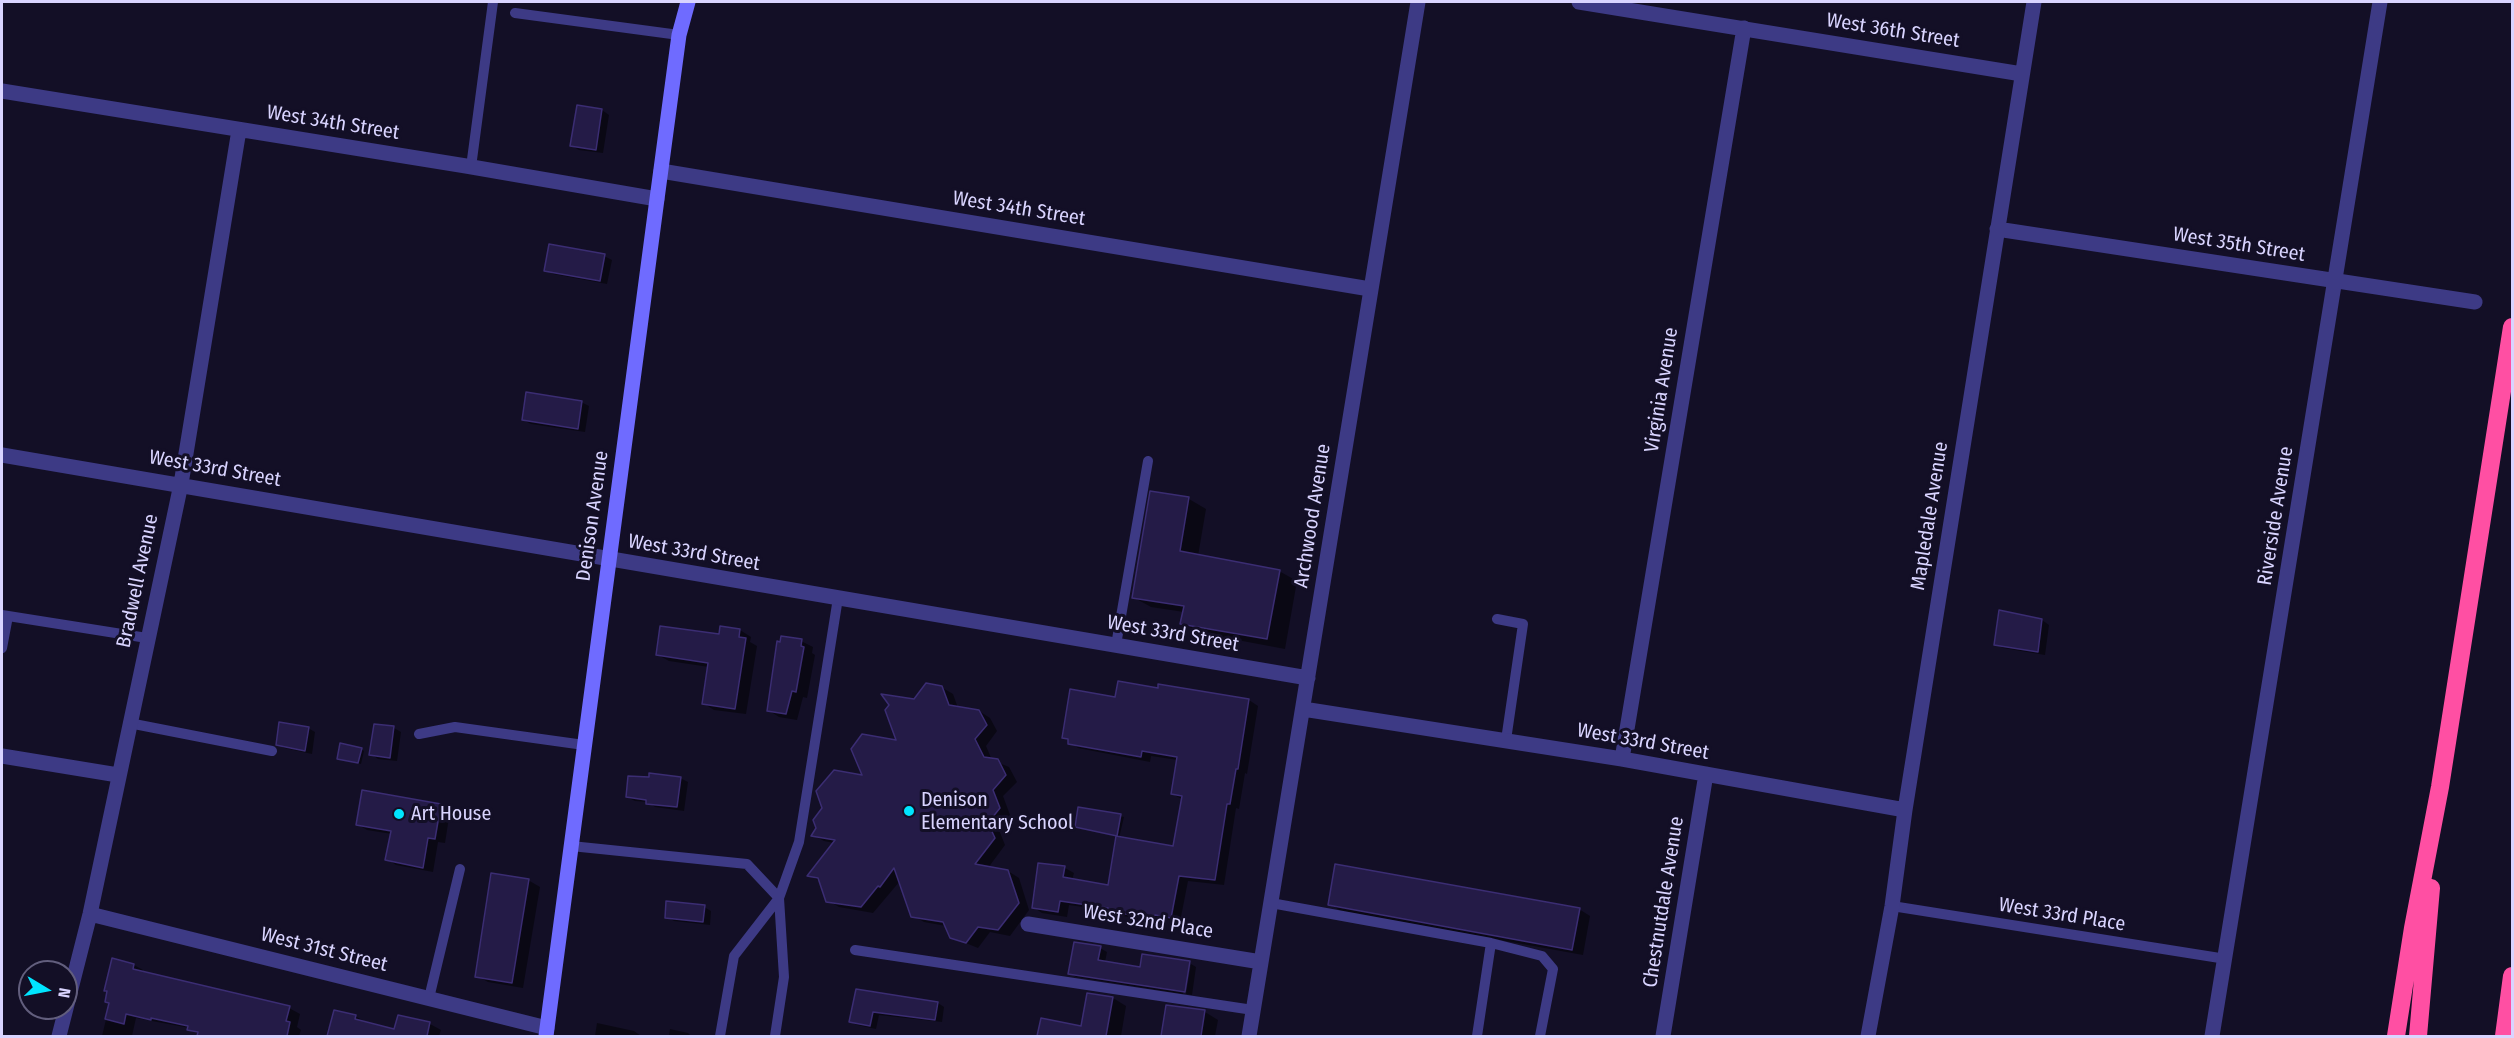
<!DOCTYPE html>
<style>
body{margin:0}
#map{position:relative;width:2514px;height:1038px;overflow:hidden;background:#130f26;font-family:"Fira Sans Condensed",sans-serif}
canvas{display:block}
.frame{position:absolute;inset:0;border:3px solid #d9d4ff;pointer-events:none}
.north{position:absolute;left:18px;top:960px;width:60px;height:60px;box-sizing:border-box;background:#130f26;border:2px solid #625e7d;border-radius:50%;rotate:100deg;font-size:16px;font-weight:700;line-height:24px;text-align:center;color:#d9d4ff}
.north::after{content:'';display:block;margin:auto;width:21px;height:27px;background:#00e5ff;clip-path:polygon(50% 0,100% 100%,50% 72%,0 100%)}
</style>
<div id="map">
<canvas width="2514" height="1038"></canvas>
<div class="frame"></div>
<div class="north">N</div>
</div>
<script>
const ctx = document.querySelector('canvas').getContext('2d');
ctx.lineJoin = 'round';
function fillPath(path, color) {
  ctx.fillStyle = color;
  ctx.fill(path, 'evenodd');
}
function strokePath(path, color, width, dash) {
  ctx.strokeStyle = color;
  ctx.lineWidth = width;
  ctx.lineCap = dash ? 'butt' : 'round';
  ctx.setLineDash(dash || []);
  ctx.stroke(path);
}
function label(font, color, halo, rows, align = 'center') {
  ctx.font = font + ' "Fira Sans Condensed",sans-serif';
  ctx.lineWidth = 6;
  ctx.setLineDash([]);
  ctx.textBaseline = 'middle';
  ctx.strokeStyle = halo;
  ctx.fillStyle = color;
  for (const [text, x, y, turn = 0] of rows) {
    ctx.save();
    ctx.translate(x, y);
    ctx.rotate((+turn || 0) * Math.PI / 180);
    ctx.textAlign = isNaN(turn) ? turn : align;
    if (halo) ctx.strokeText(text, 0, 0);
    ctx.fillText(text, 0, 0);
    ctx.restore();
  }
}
fillPath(new Path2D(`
 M578,107L602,110L609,115L603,153L579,150L572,146Z
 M604,256L612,260L607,284L553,274L546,270Z
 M581,402L589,406L585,432L531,424L523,420Z
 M1189,499L1206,509L1198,556L1279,571L1297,581L1285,649L1200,633L1182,623L1184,612L1151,607L1133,597Z
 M2042,620L2049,625L2045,655L2003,648L1996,644Z
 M740,630L751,637L750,642L757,646L746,714L714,710L703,703L709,667L669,661L658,655Z
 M801,641L813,647L812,653L815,655L807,698L803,697L797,720L779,717L768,710Z
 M941,687L953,694L958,708L979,711L990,718L997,731L986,746L992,760L1009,767L1017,782L1003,796L1010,815L999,830L1005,845L988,868L1008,871L1019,878L1029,910L1010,936L990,932L978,948L951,937L946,926L924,922L912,915L900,881L873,913L839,907L827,900L820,881L810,876L834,843L824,841L813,835L898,742L914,701Z
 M1117,699L1249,700L1258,706L1247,774L1245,773L1239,809L1236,808L1224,885L1188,881L1180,922L1165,919L1159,923L1118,915L1112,911L1069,905L1067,917L1042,913L1033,907L1065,868L1074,873L1072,880L1109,886L1118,836L1080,828L1120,816L1124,817L1119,838L1175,848L1182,799L1172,794L1178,760L1151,756L1150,762L1078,748L1064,737Z
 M308,728L315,732L312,754L284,748L277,744Z
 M394,728L401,732L397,761L378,759L371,754Z
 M361,749L364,751L361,764L342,760Z
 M680,778L688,782L684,811L655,807L648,802L635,801L627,797Z
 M363,792L441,805L450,811L445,843L438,842L433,872L396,865L387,859L392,834L367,830L357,824Z
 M528,880L540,887L523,988L488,982L477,976Z
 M1330,904L1579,909L1590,916L1583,955L1341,911Z
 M704,907L711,911L710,925L674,921L667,917Z
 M1100,948L1107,952L1105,962L1141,969L1143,955L1190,963L1183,994L1076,977L1070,973Z
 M1191,964L1196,967L1192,995L1186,994Z
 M134,965L143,970L142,973L195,1029L136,1018L132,1036H102L110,1003Z
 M857,991L938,1003L944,1007L942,1022L879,1015L876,1029L857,1025L851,1022Z
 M224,992L289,1008L300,1014L297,1027L301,1030L299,1036H214Z
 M1113,998L1126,1006L1121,1036H1039L1042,1020L1082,1027Z
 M1168,1006L1205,1012L1218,1020L1215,1036H1162Z
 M355,1016L366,1022L395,1030L399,1017L430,1024L441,1030L439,1036H326L328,1028Z
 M597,1023L634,1031L641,1036H595Z
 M670,1029L688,1033L691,1036H669Z`), '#0007');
const building = new Path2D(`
 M577,105L602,109L596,150L570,146Z
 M549,244L605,254L600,281L544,271Z
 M526,392L582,401L578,429L522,420Z
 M1150,491L1189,497L1180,551L1280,570L1267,639L1180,624L1184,606L1132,598Z
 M1999,610L2042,619L2038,652L1994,645Z
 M660,626L719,634L720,626L740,629L739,637L746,638L735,709L702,704L708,663L656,655Z
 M781,636L802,639L801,646L804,647L796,692L792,691L786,714L767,711L777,641L780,642Z
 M1118,681L1158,688V684L1249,699L1238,769H1236L1230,804H1227L1215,880L1179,876L1171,918L1155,915L1149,919L1107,910L1108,908L1060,901L1058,912L1032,908L1038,863L1065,866L1063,877L1108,885L1116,836L1173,846L1182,796L1171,794L1177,757L1142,751L1141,757L1068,744V739L1062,738L1070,689L1115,697Z
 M926,683L942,686L949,705L979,710L987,725L975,739L984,757L998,759L1006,775L993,790L1000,808L988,823L995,838L975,864L1008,870L1019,903L998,930L978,927L966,943L950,938L943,922L911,917L894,868L880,887L878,886L861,907L826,902L818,878L807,876L835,840L811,836L816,828L813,820L822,808L816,791L834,770L862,775L851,749L862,734L896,740L885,710L889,705L881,694L914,699Z
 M279,722L309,727L305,751L276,745Z
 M374,724L394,726L390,758L369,755Z
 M340,743L362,748L358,763L337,759Z
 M649,773L681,777L677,807L646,804V800L626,797L628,776L649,777Z
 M362,790L441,804L435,839L428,838L423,868L385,860L391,831L356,825Z
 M1078,807L1121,814L1117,836L1075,827Z
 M1335,864L1580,908L1572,950L1328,905Z
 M491,873L529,879L512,983L475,977Z
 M666,901L705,905L703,922L665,918Z
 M1074,942L1101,946L1098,960L1140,967L1142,954L1190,961L1185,992L1068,974Z
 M112,958L134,964L133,969L290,1006L286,1021L290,1022L287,1036H197L198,1032L187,1030L188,1026L151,1018V1020L126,1014L124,1024L105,1019L109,1003L105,1002L107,991H104Z
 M856,989L938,1002L935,1020L873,1012L870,1026L849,1022Z
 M1087,993L1113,997L1106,1036H1037L1041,1018L1081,1026Z
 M1166,1005L1205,1010L1201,1036H1161Z
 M334,1010L356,1015L355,1019L394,1029L398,1015L430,1022L427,1036H327Z`);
fillPath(building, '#241b47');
strokePath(building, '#3b2d73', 1.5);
strokePath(new Path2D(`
 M515,13L679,35
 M471,167L493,2
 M2,615L147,638
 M1497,619L1523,624L1506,740
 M1116,645L1148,461
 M2,648L8,616
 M129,723L272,751
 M419,734L455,727L584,745
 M571,846L747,864L779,898L784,977L775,1036
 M1271,903L1491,943L1542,956L1553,969L1540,1036
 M1892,906L2226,959
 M855,950L1253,1010
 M429,998L460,869
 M720,1036L734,956L779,898L799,842L838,598
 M1477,1036L1491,943`), '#3d3a85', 10);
strokePath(new Path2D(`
 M1579,2L2022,74
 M2,91L466,166L657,199
 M661,171L1370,289
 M1997,229L2475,302
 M2,455L1308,678
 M1303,709L1622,759L1905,810
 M2,756L118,775
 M1622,759L1744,28
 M90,914L547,1028
 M1028,924L1261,962
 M59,1036L90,914L181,484L239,130
 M1249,1036L1418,2
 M1663,1036L1706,774
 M1868,1036L1892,906L1905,810L2034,2
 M2212,1036L2380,2`), '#3d3a85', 15);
strokePath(new Path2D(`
 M546,1036L657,199L679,35L688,2`), '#6f6bff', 15);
strokePath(new Path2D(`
 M2396,1036L2413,928L2440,787L2512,327
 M2418,1036L2431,888
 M2504,1036L2512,976`), '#ff4fa3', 18);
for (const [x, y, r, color] of [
 [909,811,6,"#00e5ff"],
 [399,814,6,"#00e5ff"]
]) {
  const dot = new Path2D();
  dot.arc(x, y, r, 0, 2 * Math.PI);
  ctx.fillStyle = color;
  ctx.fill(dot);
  strokePath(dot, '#130f26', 2);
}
label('20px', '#d9d4ff', '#130f26', [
 ["West 36th Street",1893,31,9],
 ["West 34th Street",333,123,9],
 ["West 34th Street",1019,209,9],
 ["West 35th Street",2239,245,9],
 ["Virginia Avenue",1662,390,-81],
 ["West 33rd Street",215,469,10],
 ["Denison Avenue",593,516,-82],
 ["Archwood Avenue",1313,516,-81],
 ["Mapledale Avenue",1930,516,-81],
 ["Riverside Avenue",2276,516,-81],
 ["West 33rd Street",694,553,10],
 ["Bradwell Avenue",138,581,-78],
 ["West 33rd Street",1173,634,10],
 ["West 33rd Street",1643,742,10],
 ["Chestnutdale Avenue",1664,902,-81],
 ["West 33rd Place",2062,915,9],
 ["West 32nd Place",1148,922,9],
 ["West 31st Street",324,950,14]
]);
label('20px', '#d9d4ff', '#130f26', [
 ["Denison",921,800],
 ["Elementary School",921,823],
 ["Art House",411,814]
], 'left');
</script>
